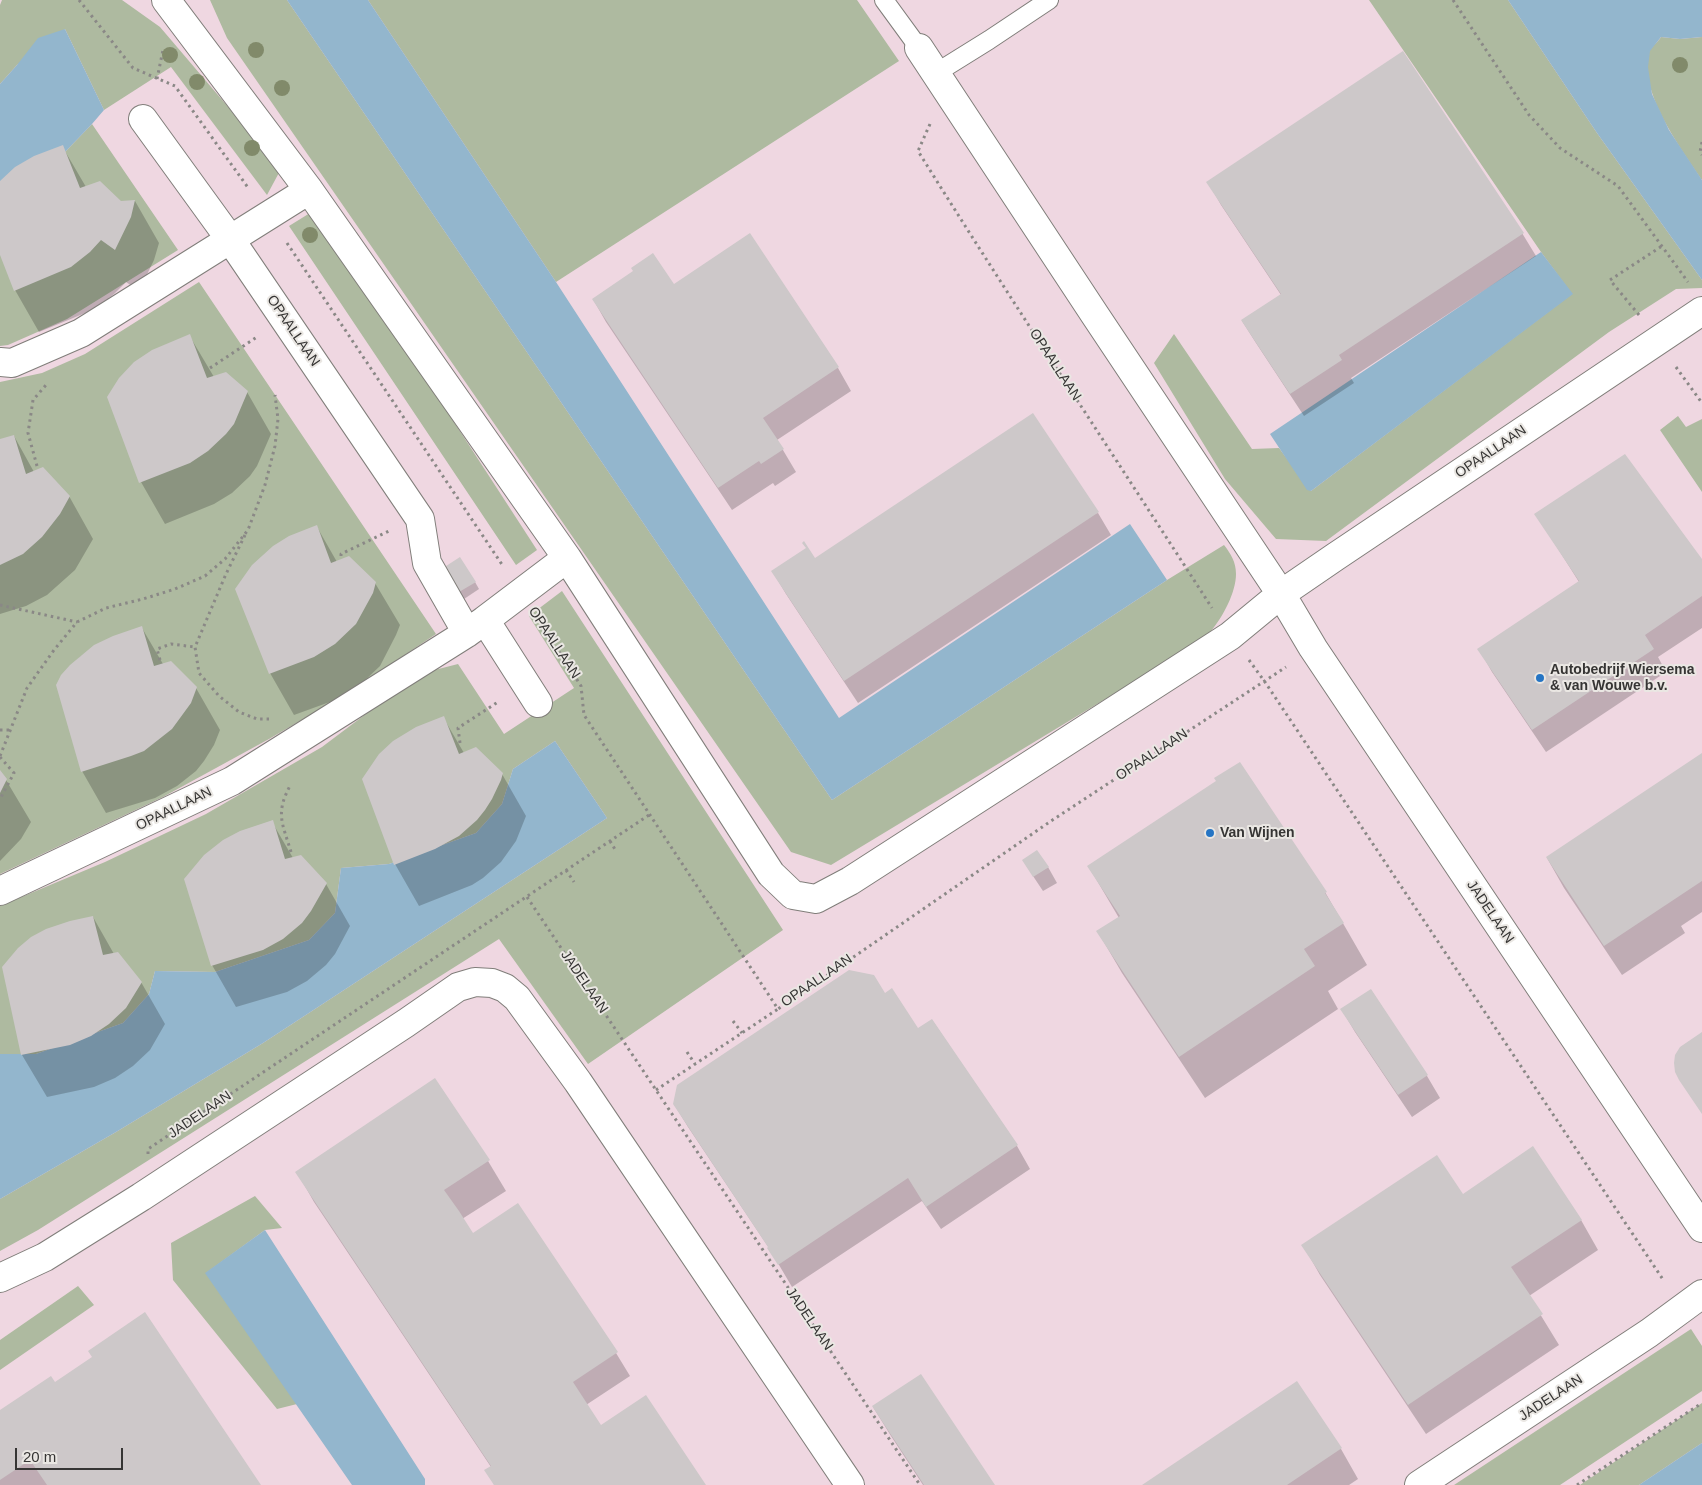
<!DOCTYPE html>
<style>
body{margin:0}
#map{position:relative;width:1702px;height:1485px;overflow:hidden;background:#eae7e3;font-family:Arial,sans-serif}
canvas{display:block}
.scale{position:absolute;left:15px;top:1448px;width:108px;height:22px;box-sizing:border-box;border:2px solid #363534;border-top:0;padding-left:6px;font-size:15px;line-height:18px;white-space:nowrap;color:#363534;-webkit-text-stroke:4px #eae7e3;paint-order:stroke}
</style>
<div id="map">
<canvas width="1702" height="1485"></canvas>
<div class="scale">20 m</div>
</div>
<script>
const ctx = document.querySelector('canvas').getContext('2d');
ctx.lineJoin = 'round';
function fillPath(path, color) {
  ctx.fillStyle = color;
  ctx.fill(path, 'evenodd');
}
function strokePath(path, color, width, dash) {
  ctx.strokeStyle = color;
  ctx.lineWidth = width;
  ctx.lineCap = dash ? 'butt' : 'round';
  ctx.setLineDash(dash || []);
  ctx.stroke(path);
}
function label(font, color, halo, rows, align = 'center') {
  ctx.font = font + ' Arial,sans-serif';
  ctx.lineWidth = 4;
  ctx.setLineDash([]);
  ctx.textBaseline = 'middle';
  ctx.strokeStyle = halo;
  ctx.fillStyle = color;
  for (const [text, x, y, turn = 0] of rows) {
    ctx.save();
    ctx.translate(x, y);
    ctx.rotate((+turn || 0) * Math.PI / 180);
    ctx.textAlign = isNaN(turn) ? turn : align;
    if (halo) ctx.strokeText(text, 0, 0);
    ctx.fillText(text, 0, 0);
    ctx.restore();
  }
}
fillPath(new Path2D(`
 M0,0H1702V1457L1660,1485H0Z`), '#efd7e1');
fillPath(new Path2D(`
 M2,0H122L160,27L281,169L267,195L171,67L104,110L65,29L17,65L0,84V5Z
 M210,0H287L832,800L1167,580L1224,545C1231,554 1236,562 1236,574C1236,592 1223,617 1211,631C1203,639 1192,645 1183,652L831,865L791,852L227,38Z
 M368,0H857L899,61L556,282Z
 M1369,0H1508L1597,133L1702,280V288L1676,289L1609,332L1326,541L1276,539L1225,479L1154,363L1174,334L1252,449L1279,448L1311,491L1572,294L1541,252Z
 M1661,37L1680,39L1702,37V180C1681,148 1638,92 1649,52C1651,47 1658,42 1661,37Z
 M92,124L178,250L67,319L8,345L0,346V191L65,152Z
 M310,213L382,311L537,550L516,565L289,226Z
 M199,282L436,634L351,691L269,739L163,797L0,874V382L42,373L85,354Z
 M1678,416L1686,427L1702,419V492L1660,430Z
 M562,591L783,930L588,1064L499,939L38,1230L0,1251V1199L116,1132L263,1043L607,818L555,741L513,769L502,804L476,833L389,864L341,868L335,913L309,940L215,972L155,971L149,994L123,1023L36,1054H0V906L105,862L206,814L322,747L419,674L458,664L504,734L574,688L529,616Z
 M255,1196L282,1228L265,1230L206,1273L297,1404L277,1409L173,1280L171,1243Z
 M78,1286L94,1305L0,1370V1340Z
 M1691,1329L1702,1346V1391L1560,1485H1454Z
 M1702,1403V1443L1639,1485H1580Z`), '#aebaa0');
fillPath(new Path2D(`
 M287,0H368L556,282L839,718L1130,524L1167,580L832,800Z
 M1508,0H1702V37L1680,39L1661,37L1650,51L1648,67L1652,94L1669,130L1702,180V280L1597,133Z
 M65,29L104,110L92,124L65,152L0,191V84L17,65L38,38Z
 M1541,252L1573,294L1311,491L1307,490L1270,434Z
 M555,741L607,818L263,1043L116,1132L0,1199V1054H36L123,1023L149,994L155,971L215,972L309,940L335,913L341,868L389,864L476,833L502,804L513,769Z
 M265,1230L425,1479V1485H352L205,1273Z
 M1702,1443V1485H1639Z`), '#93b6cd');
fillPath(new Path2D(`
 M62,146L86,187L120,202L135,201L159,243L154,260L139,291L126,282L114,294L95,309L39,332L15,290L0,252V184Z
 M1208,182L1522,233L1536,256L1351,378L1354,383L1304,416L1256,343L1242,321L1281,295L1221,205Z
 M593,299L838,368L851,391L777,440L796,472L775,486L773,483L732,510L606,322Z
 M189,335L214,377L247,392L271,434L257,466L250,476L232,493L214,504L165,524L141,482Z
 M14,436L34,472L69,496L93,539L75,570L47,595L26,606L0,614V440Z
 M1098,513L1111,535L858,703L786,594L773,572L815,560Z
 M1536,514L1702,561V628L1658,657L1666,672L1546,752L1492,672L1479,649L1579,582Z
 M317,527L337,562L375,583L400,625L396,635L380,666L359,686L338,699L294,715L270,673Z
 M449,576L475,582L479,589L464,599Z
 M142,628L163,664L196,688L220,730L214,745L204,761L196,771L177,786L155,798L106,813L82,771L62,676L80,657L105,641Z
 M443,717L464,753L502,774L526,816L516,841L501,862L483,878L472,885L419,906L395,864Z
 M1702,755V912L1681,926L1685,933L1622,975L1564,888L1547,858Z
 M0,772L6,780L31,822L21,839L0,861Z
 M272,822L293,858L326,884L350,926L335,954L326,965L307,981L287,992L236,1007L212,965Z
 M1048,867L1057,883L1043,891L1033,876Z
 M1089,867L1325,892L1367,965L1328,991L1338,1009L1205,1098L1122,973L1098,932L1119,918Z
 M93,917L114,954L141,982L165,1024L150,1050L133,1066L115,1078L94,1087L47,1097L22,1055L3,967Z
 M1371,990L1427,1076L1440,1098L1412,1117L1355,1032L1342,1010Z
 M932,1020L1017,1146L1030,1169L941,1229L922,1201L792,1287L769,1248L688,1127L674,1104L918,1030Z
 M488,1161L506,1191L462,1219L473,1234L616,1353L630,1376L586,1405L601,1427L705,1485H494L491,1467L314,1202L297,1172Z
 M1463,1195L1581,1220L1598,1250L1529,1296L1559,1345L1426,1434L1320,1275L1303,1245Z
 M1297,1383L1341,1449L1358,1479L1349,1485H1144Z
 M55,1384L260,1485H0V1411Z
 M873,1407L993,1485H923L891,1436Z`), '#0003');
fillPath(new Path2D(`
 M1403,51L1524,233L1339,355L1342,360L1290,394L1241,320L1281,294L1206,182Z
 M63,145L80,188L100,181L121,201L135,200L131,217L115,250L101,240L90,252L71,267L14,291L0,255V181L15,167L34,156Z
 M750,233L839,367L763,418L784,449L761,464L759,461L718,488L592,299L633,271L631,268L653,253L674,284Z
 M190,334L207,378L226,372L248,391L234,424L226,434L208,451L190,463L139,483L107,397L119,378L134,362L152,350Z
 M1033,413L1099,512L844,681L771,571L806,548L802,543L804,541L815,558Z
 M14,435L26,474L43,467L70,496L60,514L42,537L23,554L0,565V439Z
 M1625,454L1702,559V596L1645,635L1654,649L1532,730L1477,649L1579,581L1534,514Z
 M317,525L331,563L349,556L376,582L373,593L356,624L335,644L314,657L269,674L235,589L252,565L273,546L289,536Z
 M460,557L476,582L459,592L443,568Z
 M142,626L154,666L171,661L197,687L191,703L172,729L144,751L131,756L81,772L56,685L61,675L70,665L94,645L113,636Z
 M444,716L459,754L476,747L503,773L501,780L492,799L485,810L477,820L459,836L435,849L394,865L362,779L379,754L393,741L416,727Z
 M1702,753V881L1604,946L1546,857Z
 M1240,762L1327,892L1325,893L1344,923L1304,949L1315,966L1179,1057L1096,931L1120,916L1087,866L1216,781L1214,778Z
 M0,770L7,779L0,793Z
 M273,820L285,859L301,855L327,883L311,911L302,923L283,939L263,950L211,966L184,879L204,855L223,840L240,831Z
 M1037,850L1049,867L1033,877L1022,860Z
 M93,916L103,955L118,952L142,982L126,1008L109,1024L91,1036L70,1045L21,1055L2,967L18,948L31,937L46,929L70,921Z
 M849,970L874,975L885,993L892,988L918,1028L932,1019L1018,1145L926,1207L908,1178L778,1265L767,1248L768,1247L673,1104L677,1085Z
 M1371,989L1428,1075L1398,1095L1340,1009Z
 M1702,1032V1114L1679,1080L1675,1072L1674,1063L1675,1055L1680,1047Z
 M435,1078L490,1160L444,1190L459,1211L473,1233L518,1203L618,1352L573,1382L601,1425L646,1395L706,1485H494L484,1470L491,1466L295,1172Z
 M1533,1146L1582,1220L1511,1267L1543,1314L1408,1405L1301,1245L1437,1155L1463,1194Z
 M145,1312L261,1485H47L30,1460L0,1480V1410L51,1376L55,1382L92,1357L88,1351Z
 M921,1374L995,1485H924L872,1406Z
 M1297,1381L1342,1448L1287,1485H1142Z`), '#cdc8c9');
const service = new Path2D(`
 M884,0L919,48
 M936,73L989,40L1049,0`);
const minor = new Path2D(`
 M166,0L309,190L567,558L771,874L793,895L816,899L850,881L1230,636L1281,594L1335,557L1702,311
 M919,48L1095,315L1281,594L1313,648L1702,1228
 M143,119L230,239L420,519L427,563L467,633L485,620L538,703
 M0,362L12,363L81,333L309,190
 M485,620L567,558
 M0,891L232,781L467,633
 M0,1278L45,1257L141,1197L406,1023L458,987L475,982L492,983L505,988L517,998L578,1082L850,1485
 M1419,1485L1649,1333L1702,1294`);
strokePath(service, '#807e7a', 20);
strokePath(minor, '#807e7a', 30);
strokePath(new Path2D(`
 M79,0L133,68L175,86L249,189
 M1453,0L1529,115L1560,148L1618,186L1688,282
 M157,79L163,50
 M930,124L918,151C1014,305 1114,456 1212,608
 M1702,142L1700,152L1702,155
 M287,243L503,566
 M1639,315L1610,280L1662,246
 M1676,367L1702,403
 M210,368L257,337
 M37,466L28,433L33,400L46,385
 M245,535L226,574L195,647L199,673L219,696L239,712L257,719H269
 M341,556V554L389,531
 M0,605L77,622
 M538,619L581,686L584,715L778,1009L1051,821L1286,667
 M160,660L157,649L171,644L195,647
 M1249,660L1265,682L1664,1281
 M0,730H9
 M460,743L458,728L498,702
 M0,756L27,688L54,650L77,622L106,608L143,599L175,589L205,576L225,559L248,530L265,485L275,446L278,419L275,395
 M0,757L14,773L0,799
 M610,841L616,851
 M291,852C282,822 275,813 291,784
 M566,870L574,882
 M527,897L920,1485
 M733,1021L742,1033
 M687,1052L695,1064
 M656,1090L778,1009
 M148,1154V1149L649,815
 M1577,1485L1702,1403`), '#8a8886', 3, [2.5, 4]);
strokePath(service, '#fff', 18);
strokePath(minor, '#fff', 28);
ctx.fillStyle = '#818a6a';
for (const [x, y] of [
 [256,50],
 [170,55],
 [1680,65],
 [197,82],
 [282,88],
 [252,148],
 [310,235]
]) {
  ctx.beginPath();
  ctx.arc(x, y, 8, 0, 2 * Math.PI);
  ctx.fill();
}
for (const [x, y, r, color] of [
 [1540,678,5,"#2675c4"],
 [1210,833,5,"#2675c4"]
]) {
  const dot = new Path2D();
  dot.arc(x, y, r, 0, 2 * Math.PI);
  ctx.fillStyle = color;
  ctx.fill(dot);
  strokePath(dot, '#eae7e3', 2);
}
label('14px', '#363534', '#eae7e3', [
 ["OPAALLAAN",293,331,56],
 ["OPAALLAAN",1055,365,57],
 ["OPAALLAAN",1491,452,-34],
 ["OPAALLAAN",554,643,57],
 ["OPAALLAAN",1152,755,-33],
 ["OPAALLAAN",174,809,-26],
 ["JADELAAN",1490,912,56],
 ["OPAALLAAN",817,981,-34],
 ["JADELAAN",584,982,56],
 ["JADELAAN",200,1115,-34],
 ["JADELAAN",809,1319,56],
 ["JADELAAN",1551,1398,-33]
]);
label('bold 14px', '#363534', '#eae7e3', [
 ["Autobedrijf Wiersema",1550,670],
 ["& van Wouwe b.v.",1550,686],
 ["Van Wijnen",1220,833]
], 'left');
</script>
